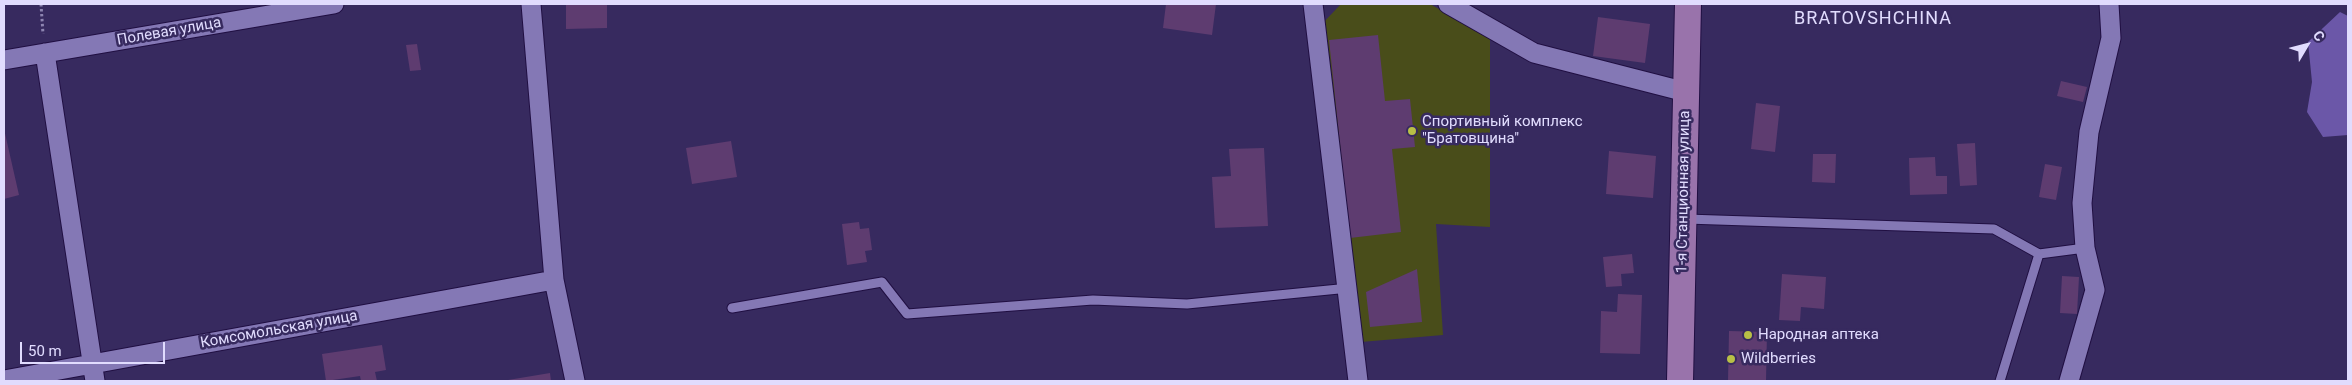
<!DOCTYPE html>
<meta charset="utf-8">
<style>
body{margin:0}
#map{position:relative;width:2352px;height:385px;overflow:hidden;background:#372a5f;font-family:Roboto,sans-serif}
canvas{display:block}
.frame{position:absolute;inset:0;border:5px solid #e1dcfe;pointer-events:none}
.north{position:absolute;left:2282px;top:20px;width:50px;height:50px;-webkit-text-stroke:4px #372a5f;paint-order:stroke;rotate:53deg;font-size:14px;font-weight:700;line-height:20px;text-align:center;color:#e1dcfe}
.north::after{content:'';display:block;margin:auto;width:18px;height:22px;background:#e1dcfe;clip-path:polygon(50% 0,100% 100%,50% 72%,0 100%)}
.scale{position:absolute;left:20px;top:342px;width:145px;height:22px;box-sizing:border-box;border:2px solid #e1dcfe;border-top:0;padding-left:6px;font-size:15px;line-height:18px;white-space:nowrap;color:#e1dcfe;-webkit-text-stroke:4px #372a5f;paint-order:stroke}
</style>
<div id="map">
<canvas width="2352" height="385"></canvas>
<div class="frame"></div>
<div class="north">С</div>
<div class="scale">50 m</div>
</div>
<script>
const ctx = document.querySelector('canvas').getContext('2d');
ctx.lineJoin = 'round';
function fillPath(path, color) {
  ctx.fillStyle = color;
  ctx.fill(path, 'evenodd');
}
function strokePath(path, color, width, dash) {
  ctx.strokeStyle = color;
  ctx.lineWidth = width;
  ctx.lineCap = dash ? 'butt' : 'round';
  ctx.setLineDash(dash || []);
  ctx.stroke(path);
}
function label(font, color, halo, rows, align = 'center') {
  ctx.font = font + ' Roboto,sans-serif';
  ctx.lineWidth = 5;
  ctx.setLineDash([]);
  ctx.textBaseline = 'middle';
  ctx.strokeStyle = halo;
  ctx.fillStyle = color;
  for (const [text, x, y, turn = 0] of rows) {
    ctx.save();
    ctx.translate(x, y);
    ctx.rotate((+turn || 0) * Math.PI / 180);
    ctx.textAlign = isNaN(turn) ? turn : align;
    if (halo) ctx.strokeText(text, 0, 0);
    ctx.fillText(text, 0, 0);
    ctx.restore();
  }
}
fillPath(new Path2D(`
 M1341,4H1430L1490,38V227L1436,224L1443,335L1361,342L1321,25Z`), '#494d1a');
fillPath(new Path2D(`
 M2340,12L2348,16V135L2323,137L2307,112L2312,82L2308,42Z`), '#6b57a8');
fillPath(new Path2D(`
 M566,4H607V28L566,29Z
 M1166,4H1216L1212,35L1163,28Z
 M1598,17L1650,24L1645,63L1593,56Z
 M1378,35L1385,101L1410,99L1415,147L1392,149L1401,232L1350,238L1329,40Z
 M417,44L421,70L410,71L406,45Z
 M2061,81L2087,87L2083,102L2057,96Z
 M1756,103L1780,106L1775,152L1751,149Z
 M4,129L19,195L4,199Z
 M731,141L737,177L692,184L686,148Z
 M1975,143L1977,185L1960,186L1957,144Z
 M1264,148L1268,226L1215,228L1212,177L1231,176L1229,149Z
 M1609,151L1656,156L1653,198L1606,194Z
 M1813,154H1836L1835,183L1812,182Z
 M1935,157L1936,176H1947V194L1910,195L1909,158Z
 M2045,164L2062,167L2056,200L2039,197Z
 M859,222L860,229L869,228L872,250L865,251L867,262L847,265L842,224Z
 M1632,254L1634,273L1621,274L1622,286L1606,287L1603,257Z
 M1417,269L1422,322L1370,327L1366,292Z
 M1782,274L1826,277L1824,309L1801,307L1800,321L1779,320Z
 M2062,276L2079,277L2077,314L2060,313Z
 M1618,294L1642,295L1640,354L1600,353L1601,311L1617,312Z
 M1729,331L1767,332L1766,381H1728Z
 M382,345L386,370L375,372L377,381H361L360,376L326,381L322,354Z
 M550,373L551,381H508V380Z`), '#5e3c70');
const lane = new Path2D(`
 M1686,219L1994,229L2039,254L2085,248
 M732,308L882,282L907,314L1093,300L1187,304L1349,288
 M2000,381L2039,254`);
const street = new Path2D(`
 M531,4L554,280L575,381
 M1313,4L1358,381
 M1448,4L1534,53L1686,92
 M45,53L95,381
 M4,60L334,4
 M4,380L554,280
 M2069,381L2095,290L2085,248L2082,203L2089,132L2111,38L2109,4`);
const secondary = new Path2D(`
 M1680,381L1688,4`);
strokePath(lane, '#200f42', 11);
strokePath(street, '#200f42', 21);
strokePath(secondary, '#200f42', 28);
strokePath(new Path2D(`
 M41,4L43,34`), '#8e85b1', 3, [2.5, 2.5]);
strokePath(lane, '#8478b5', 9);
strokePath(street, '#8478b5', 19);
strokePath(secondary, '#9973ab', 26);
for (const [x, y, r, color] of [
 [1412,131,5,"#b9c046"],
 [1748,335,5,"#b9c046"],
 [1731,359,5,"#b9c046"]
]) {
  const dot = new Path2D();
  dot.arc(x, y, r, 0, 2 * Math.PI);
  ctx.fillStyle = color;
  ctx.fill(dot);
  strokePath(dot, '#372a5f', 2);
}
label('15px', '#e1dcfe', '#372a5f', [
 ["Полевая улица",169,32,-10],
 ["1-я Станционная улица",1684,192,-89],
 ["Комсомольская улица",279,330,-10]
]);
label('15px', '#e1dcfe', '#372a5f', [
 ["Спортивный комплекс",1422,122],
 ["\"Братовщина\"",1422,139],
 ["Народная аптека",1758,335],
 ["Wildberries",1741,359]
], 'left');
ctx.letterSpacing = '1px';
label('18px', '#e1dcfe', '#372a5f', [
 ["BRATOVSHCHINA",1873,19]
]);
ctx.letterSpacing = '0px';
</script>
